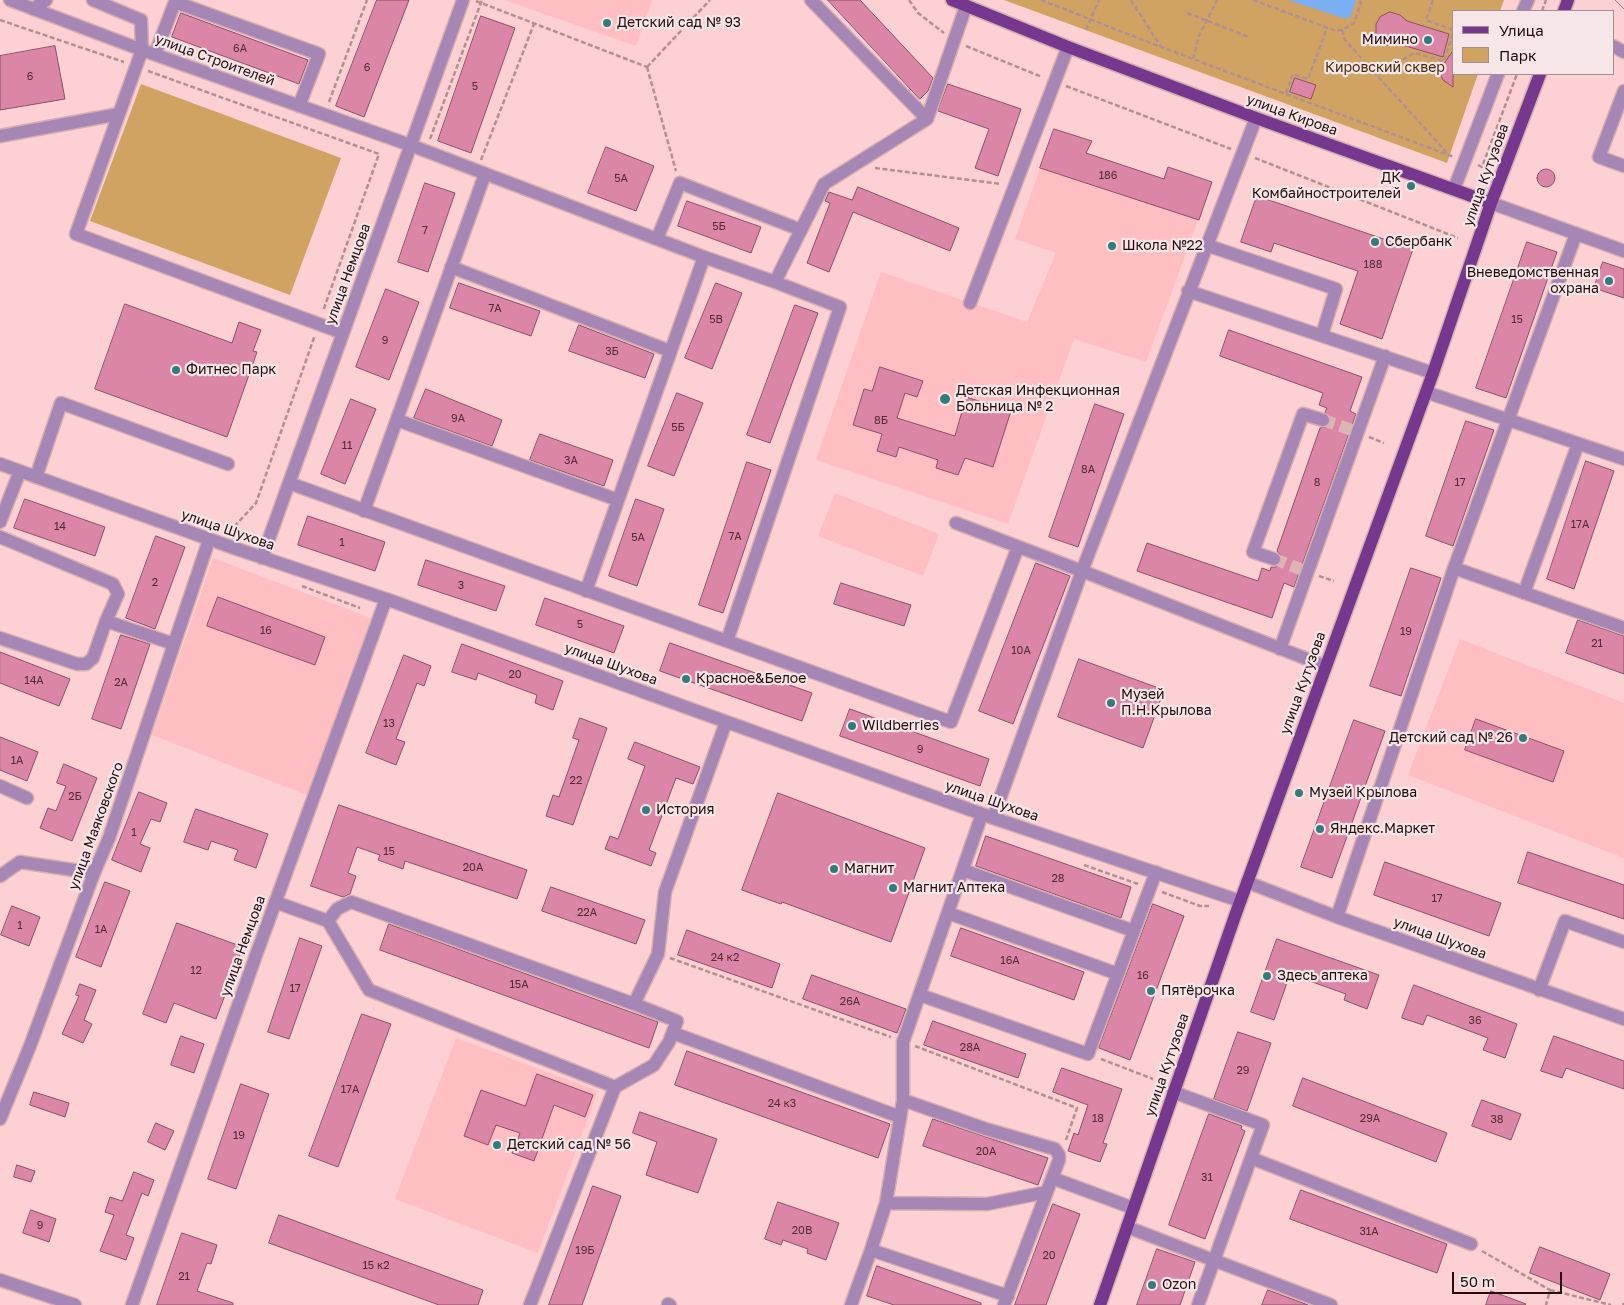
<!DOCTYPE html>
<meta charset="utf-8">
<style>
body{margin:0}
#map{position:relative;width:1624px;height:1305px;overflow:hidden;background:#fdd1d3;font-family:"Golos Text",sans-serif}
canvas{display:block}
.legend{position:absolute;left:1452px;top:10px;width:162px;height:65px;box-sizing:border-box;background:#f6e6e7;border:1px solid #a28f91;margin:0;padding:6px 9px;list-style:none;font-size:15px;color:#250d0f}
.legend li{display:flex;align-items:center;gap:10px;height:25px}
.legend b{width:25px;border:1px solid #a28f91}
.scale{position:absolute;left:1452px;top:1272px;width:110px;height:22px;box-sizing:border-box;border:2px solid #250d0f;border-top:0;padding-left:6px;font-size:15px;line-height:18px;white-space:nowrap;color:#250d0f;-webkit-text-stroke:4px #f6e6e7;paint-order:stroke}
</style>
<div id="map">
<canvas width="1624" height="1305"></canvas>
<ul class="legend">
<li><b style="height:6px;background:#76378f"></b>Улица</li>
<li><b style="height:14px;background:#d1a362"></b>Парк</li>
</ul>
<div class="scale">50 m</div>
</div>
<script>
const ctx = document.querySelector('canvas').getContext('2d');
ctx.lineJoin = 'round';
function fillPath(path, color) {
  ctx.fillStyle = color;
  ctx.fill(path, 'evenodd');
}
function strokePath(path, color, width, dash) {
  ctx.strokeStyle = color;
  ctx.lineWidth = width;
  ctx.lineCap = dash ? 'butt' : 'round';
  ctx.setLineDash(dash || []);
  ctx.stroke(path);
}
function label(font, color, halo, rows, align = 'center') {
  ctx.font = font + ' "Golos Text",sans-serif';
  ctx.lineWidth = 4.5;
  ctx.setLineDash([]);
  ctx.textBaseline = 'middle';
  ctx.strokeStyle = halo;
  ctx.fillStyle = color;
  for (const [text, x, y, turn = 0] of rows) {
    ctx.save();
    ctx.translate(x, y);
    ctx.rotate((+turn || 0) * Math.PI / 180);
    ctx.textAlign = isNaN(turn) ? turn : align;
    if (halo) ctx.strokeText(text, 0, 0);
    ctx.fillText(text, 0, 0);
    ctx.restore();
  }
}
fillPath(new Path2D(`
 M504,0H652L636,46Z
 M1054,129L1092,141L1086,153L1163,179L1168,167L1212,182L1146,362L1074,339L1008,524L816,460L881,272L1027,322L1056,253L1015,239Z
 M835,493L939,534L923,576L818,536Z
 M213,558L371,618L307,795L152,735Z
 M1460,639L1624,703V858L1408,775Z
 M456,1038L598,1091L538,1253L395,1199Z`), '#ffbec2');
fillPath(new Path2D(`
 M1004,0H1504L1500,11H1453V74H1478L1447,163Z
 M141,84L341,158L290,295L90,221Z`), '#d1a362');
fillPath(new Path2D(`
 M1288,0H1354L1356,1L1350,18L1347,17L1346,19Z`), '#7aaff3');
const building = new Path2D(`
 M377,0H409L364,117L336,106Z
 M828,0H860L933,78L928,91L920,99Z
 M1390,12L1400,15L1407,21L1449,34L1443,57L1399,44L1386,45L1380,41L1376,35V24L1380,17Z
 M181,13L308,60L299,84L172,37Z
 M481,16L515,28L471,153L438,141Z
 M55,46L65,99L0,110V56Z
 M1453,51V87L1443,80L1440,74V70Z
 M1295,78L1316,85L1311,99L1290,92Z
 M948,84L1021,109L998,176L975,168L989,129L938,111Z
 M1054,129L1092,141L1086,153L1164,179L1168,167L1212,182L1199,220L1040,168Z
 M606,147L654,166L636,211L588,193Z
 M1537 178a9 9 0 1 1 18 0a9 9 0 1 1-18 0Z
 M425,183L455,193L428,272L398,262Z
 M858,187L959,228L950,251L853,212L829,272L807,263L830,203L825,201L829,192L852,200Z
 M1257,196L1413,249L1382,339L1340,324L1358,271L1274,243L1271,252L1241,242Z
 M687,201L761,227L751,253L678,226Z
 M1527,242L1557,252L1506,398L1476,388Z
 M1603,262L1624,269V298L1594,288Z
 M459,283L540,311L531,336L450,308Z
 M716,283L742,293L712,369L685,358Z
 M386,289L419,302L389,380L356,367Z
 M125,304L232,343L239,322L261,330L253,351L257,352L227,437L95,389Z
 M795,305L818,313L770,443L747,435Z
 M579,325L654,354L645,378L569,351Z
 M1229,330L1362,377L1350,411L1356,414L1294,587L1284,583L1272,618L1137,571L1147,543L1258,581L1262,568L1270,571L1271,567H1276L1282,562V557L1277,551L1320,428L1328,426L1331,419L1325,412L1327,408L1319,405L1323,393L1220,356Z
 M880,367L923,381L917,397L905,393L897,418L955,436L966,397L1011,411L993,467L965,458L958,475L936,468L938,460L899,447L896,457L877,451L882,434L853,425L864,389L872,391Z
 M426,389L502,420L492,446L414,418Z
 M677,393L703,403L674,476L648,466Z
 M351,399L376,409L345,484L321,474Z
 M1095,404L1124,414L1078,547L1049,537Z
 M1466,421L1494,430L1453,546L1426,536Z
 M540,434L613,460L604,486L530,460Z
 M1586,461L1614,471L1574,589L1547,579Z
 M747,462L771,470L723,613L699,605Z
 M25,499L105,527L95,556L14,528Z
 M636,499L664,509L637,586L609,576Z
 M308,516L385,542L375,571L298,545Z
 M156,536L185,547L155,629L126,618Z
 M426,560L505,586L496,611L418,585Z
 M1036,563L1070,576L1013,724L979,711Z
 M1411,568L1441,578L1401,696L1370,686Z
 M841,583L911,605L904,626L834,604Z
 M218,597L325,637L315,665L207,626Z
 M545,598L624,626L614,653L536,625Z
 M1578,620L1624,636V674L1566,653Z
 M121,635L150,644L121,729L92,719Z
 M670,643L812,693L802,721L660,671Z
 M462,644L563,681L553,710L535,703L537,695L478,673L476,680L452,672Z
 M0,652L70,679L59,706L0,683Z
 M404,655L431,666L424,686L417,683L396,739L405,742L396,765L366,753Z
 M1079,659L1164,690L1143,748L1058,717Z
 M850,709L989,759L980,786L840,736Z
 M580,718L607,728L573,825L546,816L553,795L559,797L579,740L573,738Z
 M1476,719L1564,751L1553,782L1465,750Z
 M1354,720L1385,731L1332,878L1301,867Z
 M0,737L38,752L27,781L0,770Z
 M635,742L700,767L693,784L676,778L649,850L656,853L651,866L605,849L610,836L618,839L645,766L628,759Z
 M64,764L97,778L72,841L40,828L48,808L56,811L66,786L57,783Z
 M139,792L167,803L160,822L151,819L140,844L150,848L141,872L112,860Z
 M778,793L925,848L891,942L782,902L781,904L742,890Z
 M339,805L527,870L517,899L405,861L403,869L378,860L380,855L357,847L348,873L356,876L350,894L343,897L311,886Z
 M196,809L268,834L256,868L234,860L238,850L211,841L208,850L184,842Z
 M986,836L1131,887L1121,918L976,866Z
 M1528,852L1624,885V919L1518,883Z
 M1385,862L1501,903L1489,936L1374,895Z
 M105,882L130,891L101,967L76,957Z
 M551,887L645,920L636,944L542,911Z
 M1153,904L1184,916L1130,1060L1099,1048Z
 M12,906L40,917L29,946L1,935Z
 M177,923L243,947L216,1019L174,1003L166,1023L143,1014Z
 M389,924L658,1022L649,1048L380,950Z
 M961,928L1084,972L1074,1000L951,956Z
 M687,930L780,964L772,988L678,955Z
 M300,938L322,946L289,1039L268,1032Z
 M1277,939L1379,975L1367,1009L1344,1000L1346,994L1290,974L1274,1020L1251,1012Z
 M812,975L906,1009L897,1033L803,999Z
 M80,984L96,990L84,1020L92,1024L83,1043L62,1034L79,996L76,995Z
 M1414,985L1517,1024L1505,1058L1483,1050L1488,1038L1427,1015L1423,1025L1402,1018Z
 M362,1014L391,1024L338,1167L309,1156Z
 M933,1021L1026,1054L1018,1078L924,1045Z
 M1238,1032L1271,1043L1247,1111L1214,1099Z
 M181,1036L204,1044L194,1073L171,1065Z
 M1554,1036L1624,1061V1089L1566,1068L1562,1078L1541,1071Z
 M687,1051L890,1124L878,1158L675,1085Z
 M1062,1068L1122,1089L1103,1143L1107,1144L1100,1162L1068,1151L1074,1133L1078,1135L1088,1105L1053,1092Z
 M537,1074L593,1095L585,1117L554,1105L534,1161L512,1153L520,1133L496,1125L488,1145L464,1136L481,1090L525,1106Z
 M1303,1078L1447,1133L1436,1162L1293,1106Z
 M241,1084L269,1094L236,1189L208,1179Z
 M34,1092L69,1103L65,1117L30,1105Z
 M1482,1100L1521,1114L1511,1140L1472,1126Z
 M640,1112L717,1139L698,1193L646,1175L657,1142L633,1133Z
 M1209,1114L1242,1126L1241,1129L1245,1131L1205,1239L1169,1225Z
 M933,1119L1048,1158L1038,1185L923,1146Z
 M156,1123L174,1131L165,1150L148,1142Z
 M17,1165L35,1171L31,1182L14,1177Z
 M134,1172L154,1180L148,1196L142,1193L126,1235L134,1238L126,1260L100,1251L114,1215L105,1212L110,1197L122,1201Z
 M593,1186L621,1196L582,1305H549Z
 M1301,1190L1447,1244L1437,1273L1290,1219Z
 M778,1202L839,1223L826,1260L807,1253L808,1249L783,1240L781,1245L765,1239Z
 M1053,1204L1080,1214L1046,1305H1015Z
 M31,1210L56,1219L49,1242L23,1233Z
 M279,1215L483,1290L478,1305H439L269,1243Z
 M182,1233L217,1245L211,1264L207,1263L197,1291L233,1303V1305H157Z
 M1540,1247L1610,1274L1600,1300L1530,1273Z
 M1157,1249L1195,1262L1180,1305H1137Z
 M877,1266L981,1303V1305H894L867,1296Z
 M1268,1290L1308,1305H1262Z
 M1491,1291L1526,1304L1525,1305H1486Z`);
fillPath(building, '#db85a7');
strokePath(building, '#8b5168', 1);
strokePath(new Path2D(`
 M1323,420L1352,430
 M1274,559L1303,570`), '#ddb4b6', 12, [12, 6]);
const minor = new Path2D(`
 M10,0L142,50L410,145L704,257L586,591
 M811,0L927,119
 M33,9L46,0
 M1523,11L1528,0
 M1613,46L1624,52
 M155,54L175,2L319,54L299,106
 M1624,91L1599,157L1624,166
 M119,114L76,234L343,333
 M1256,118L1082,571L1325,666
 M0,136L119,114L142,50L141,20L93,0
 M1454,189L1498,74
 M1491,203L1624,251
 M657,239L680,183L801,230
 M1206,245L1336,289L1322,335
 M704,257L775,282L824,184L927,119L966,6
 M451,267L670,351
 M1188,291L1433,373
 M970,303L1068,47
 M1426,392L1624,459
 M397,420L618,500
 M0,464L234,548L386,599L993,818L1240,901
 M36,477L61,403L228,464
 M289,483L951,722L1018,547
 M364,511L485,174
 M0,522L20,471
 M956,523L1082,571L993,818
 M0,537L113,584L118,594L106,621
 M262,558L463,0
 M1274,559L1253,552L1303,414L1323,420
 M1454,568L1624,628
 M1524,593L1578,444
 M0,638L77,664H86L93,658L106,621L174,644
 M727,641L840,307L775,282
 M1280,649L1385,356
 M0,786L27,798
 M982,814L903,1042V1100L886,1203L871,1250L1008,1296
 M963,870L1134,931
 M0,876L20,862L94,873
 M1247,882L1337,917L1624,1019
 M275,902L328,921L337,909L351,902L634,1004
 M948,913L1118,974
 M1337,917L1454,568L1576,234
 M328,921L369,990L615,1087
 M1539,990L1565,921L1624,942
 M920,995L1088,1054L1156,872
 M673,1033L900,1117
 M1173,1092L1263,1125L1251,1158L1471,1244
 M903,1100L986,1129L1055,1149L1059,1155V1160L1004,1305
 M0,1119L30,1046L94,873L109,838L209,540
 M1052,1178L1133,1208
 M886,1203L987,1204L1047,1192
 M1127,1227L1331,1305
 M0,1280L75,1305
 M668,1304L670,1305
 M132,1305L255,958L386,599
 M530,1305L615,1087L654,1065L669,1042L677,1021L634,1004L658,954L665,892L726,722
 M851,1305L871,1250
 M1198,1305L1251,1158`);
const major = new Path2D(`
 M952,0L1068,47L1256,118L1491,203
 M1564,11L1568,0
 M1100,1305L1236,913L1433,373L1491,203L1540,74`);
strokePath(minor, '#d6aeb0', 15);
strokePath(major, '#d6aeb0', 15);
strokePath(new Path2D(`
 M909,0L918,13L944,33
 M1041,0L1161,47L1454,157
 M1131,0L1161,47
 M1253,0L1336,31L1342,30L1354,23L1361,3L1360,0
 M1433,0L1426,20L1453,30
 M476,1L647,67
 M1542,11L1546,0
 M1187,13L1249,37
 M0,20L124,62
 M1086,30L1099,0
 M1342,30L1345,40L1448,154
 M966,46L1042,77
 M1193,59L1199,36L1217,0
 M647,67L676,171
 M647,67L710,0
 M148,71L379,154L323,311
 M1377,75L1414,53L1444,61L1453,34
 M1066,86L1231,149
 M1286,93L1293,74L1308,79L1327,28
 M329,102L367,0
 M430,139L482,0
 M1255,158L1458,238
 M481,160L534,24
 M1478,165L1482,167L1517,74
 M875,168L1001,184
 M1369,437L1384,443
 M231,533L233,528L256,503L315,335
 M1319,576L1334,581
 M302,586L360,608
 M1084,865L1138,884
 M1162,892L1200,906H1209
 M670,958L891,1037
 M915,1046L1077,1108L1066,1140
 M1101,1059L1153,1079
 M1482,1251L1550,1290L1546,1305
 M1550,1290L1611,1305
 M1623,1305L1624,1303`), '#b48f91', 2.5, [5, 2.5]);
strokePath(minor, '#a686b5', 12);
strokePath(major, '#76378f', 12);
strokePath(new Path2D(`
 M1615,0L1624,9`), '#9a7779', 1);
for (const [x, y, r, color] of [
 [607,23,5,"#337c7c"],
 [1428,40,5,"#337c7c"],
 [1411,186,5,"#337c7c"],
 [1375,242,5,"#337c7c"],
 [1112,246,5,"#337c7c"],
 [1609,281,5,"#337c7c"],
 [176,370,5,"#337c7c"],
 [945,399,6,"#337c7c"],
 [686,679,5,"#337c7c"],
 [1111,703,5,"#337c7c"],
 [852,726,5,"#337c7c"],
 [1523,738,5,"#337c7c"],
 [1299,793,5,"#337c7c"],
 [646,810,5,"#337c7c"],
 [1320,829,5,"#337c7c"],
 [834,869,5,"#337c7c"],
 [893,888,5,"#337c7c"],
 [1267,976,5,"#337c7c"],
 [1151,991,5,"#337c7c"],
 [497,1145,5,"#337c7c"],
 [1152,1285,5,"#337c7c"]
]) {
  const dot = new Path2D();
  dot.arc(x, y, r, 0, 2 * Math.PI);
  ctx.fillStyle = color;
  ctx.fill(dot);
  strokePath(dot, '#f6e6e7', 2);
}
label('11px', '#522b35', null, [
 ["6А",240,49],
 ["6",367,68],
 ["6",30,77],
 ["5",475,87],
 ["186",1108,176],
 ["5А",621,179],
 ["5Б",719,227],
 ["7",425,231],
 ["188",1373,265],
 ["7А",495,309],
 ["5В",716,320],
 ["15",1517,320],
 ["9",385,341],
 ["3Б",612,352],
 ["9А",458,419],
 ["8Б",881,421],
 ["5Б",678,428],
 ["11",347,446],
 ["3А",571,461],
 ["8А",1088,470],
 ["8",1317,483],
 ["17",1460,483],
 ["17А",1580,525],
 ["14",60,527],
 ["7А",735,537],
 ["5А",638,538],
 ["1",342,543],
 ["2",155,583],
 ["3",461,586],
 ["5",580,625],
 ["16",266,631],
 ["19",1406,632],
 ["21",1597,644],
 ["10А",1021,651],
 ["20",515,675],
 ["14А",34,681],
 ["2А",121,683],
 ["13",389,724],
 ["9",920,750],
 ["1А",17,761],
 ["22",576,781],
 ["2Б",75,797],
 ["1",134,833],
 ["15",389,852],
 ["20А",473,868],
 ["28",1058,879],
 ["17",1437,899],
 ["22А",587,913],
 ["1",20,926],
 ["1А",101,930],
 ["24 к2",725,958],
 ["16А",1010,961],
 ["12",196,971],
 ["16",1143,976],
 ["15А",519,985],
 ["17",295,989],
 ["26А",850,1002],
 ["36",1475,1021],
 ["28А",970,1048],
 ["29",1243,1071],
 ["17А",350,1090],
 ["24 к3",782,1104],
 ["18",1098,1119],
 ["29А",1370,1119],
 ["38",1497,1120],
 ["19",239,1136],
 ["20А",986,1152],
 ["31",1207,1178],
 ["9",40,1226],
 ["20В",802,1231],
 ["31А",1369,1232],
 ["19Б",585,1251],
 ["20",1049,1256],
 ["15 к2",376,1266],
 ["21",184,1277]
]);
label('14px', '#250d0f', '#f6e6e7', [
 ["Детский сад № 93",617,23],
 ["Мимино",1418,40,"right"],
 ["ДК",1401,178,"right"],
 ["Комбайностроителей",1401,194,"right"],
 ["Сбербанк",1385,242],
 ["Школа №22",1122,246],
 ["Вневедомственная",1599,273,"right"],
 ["охрана",1599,289,"right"],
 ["Фитнес Парк",186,370],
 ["Детская Инфекционная",956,391],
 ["Больница № 2",956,407],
 ["Красное&Белое",696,679],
 ["Музей",1121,695],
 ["П.Н.Крылова",1121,711],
 ["Wildberries",862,726],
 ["Детский сад № 26",1513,738,"right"],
 ["Музей Крылова",1309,793],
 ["История",656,810],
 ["Яндекс.Маркет",1330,829],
 ["Магнит",844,869],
 ["Магнит Аптека",903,888],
 ["Здесь аптека",1277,976],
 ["Пятёрочка",1161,991],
 ["Детский сад № 56",507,1145],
 ["Ozon",1162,1285]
], 'left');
label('14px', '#250d0f', '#f6e6e7', [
 ["улица Строителей",215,60,20],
 ["улица Кирова",1292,115,20],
 ["улица Кутузова",1486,175,-70],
 ["улица Немцова",348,274,-70],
 ["улица Шухова",228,530,19],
 ["улица Шухова",611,664,20],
 ["улица Кутузова",1303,683,-70],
 ["улица Шухова",992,801,19],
 ["улица Маяковского",96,826,-70],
 ["улица Шухова",1440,938,20],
 ["улица Немцова",243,946,-70],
 ["улица Кутузова",1167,1065,-71]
]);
label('14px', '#422c0a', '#f6e6e7', [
 ["Кировский сквер",1385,68]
]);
</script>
